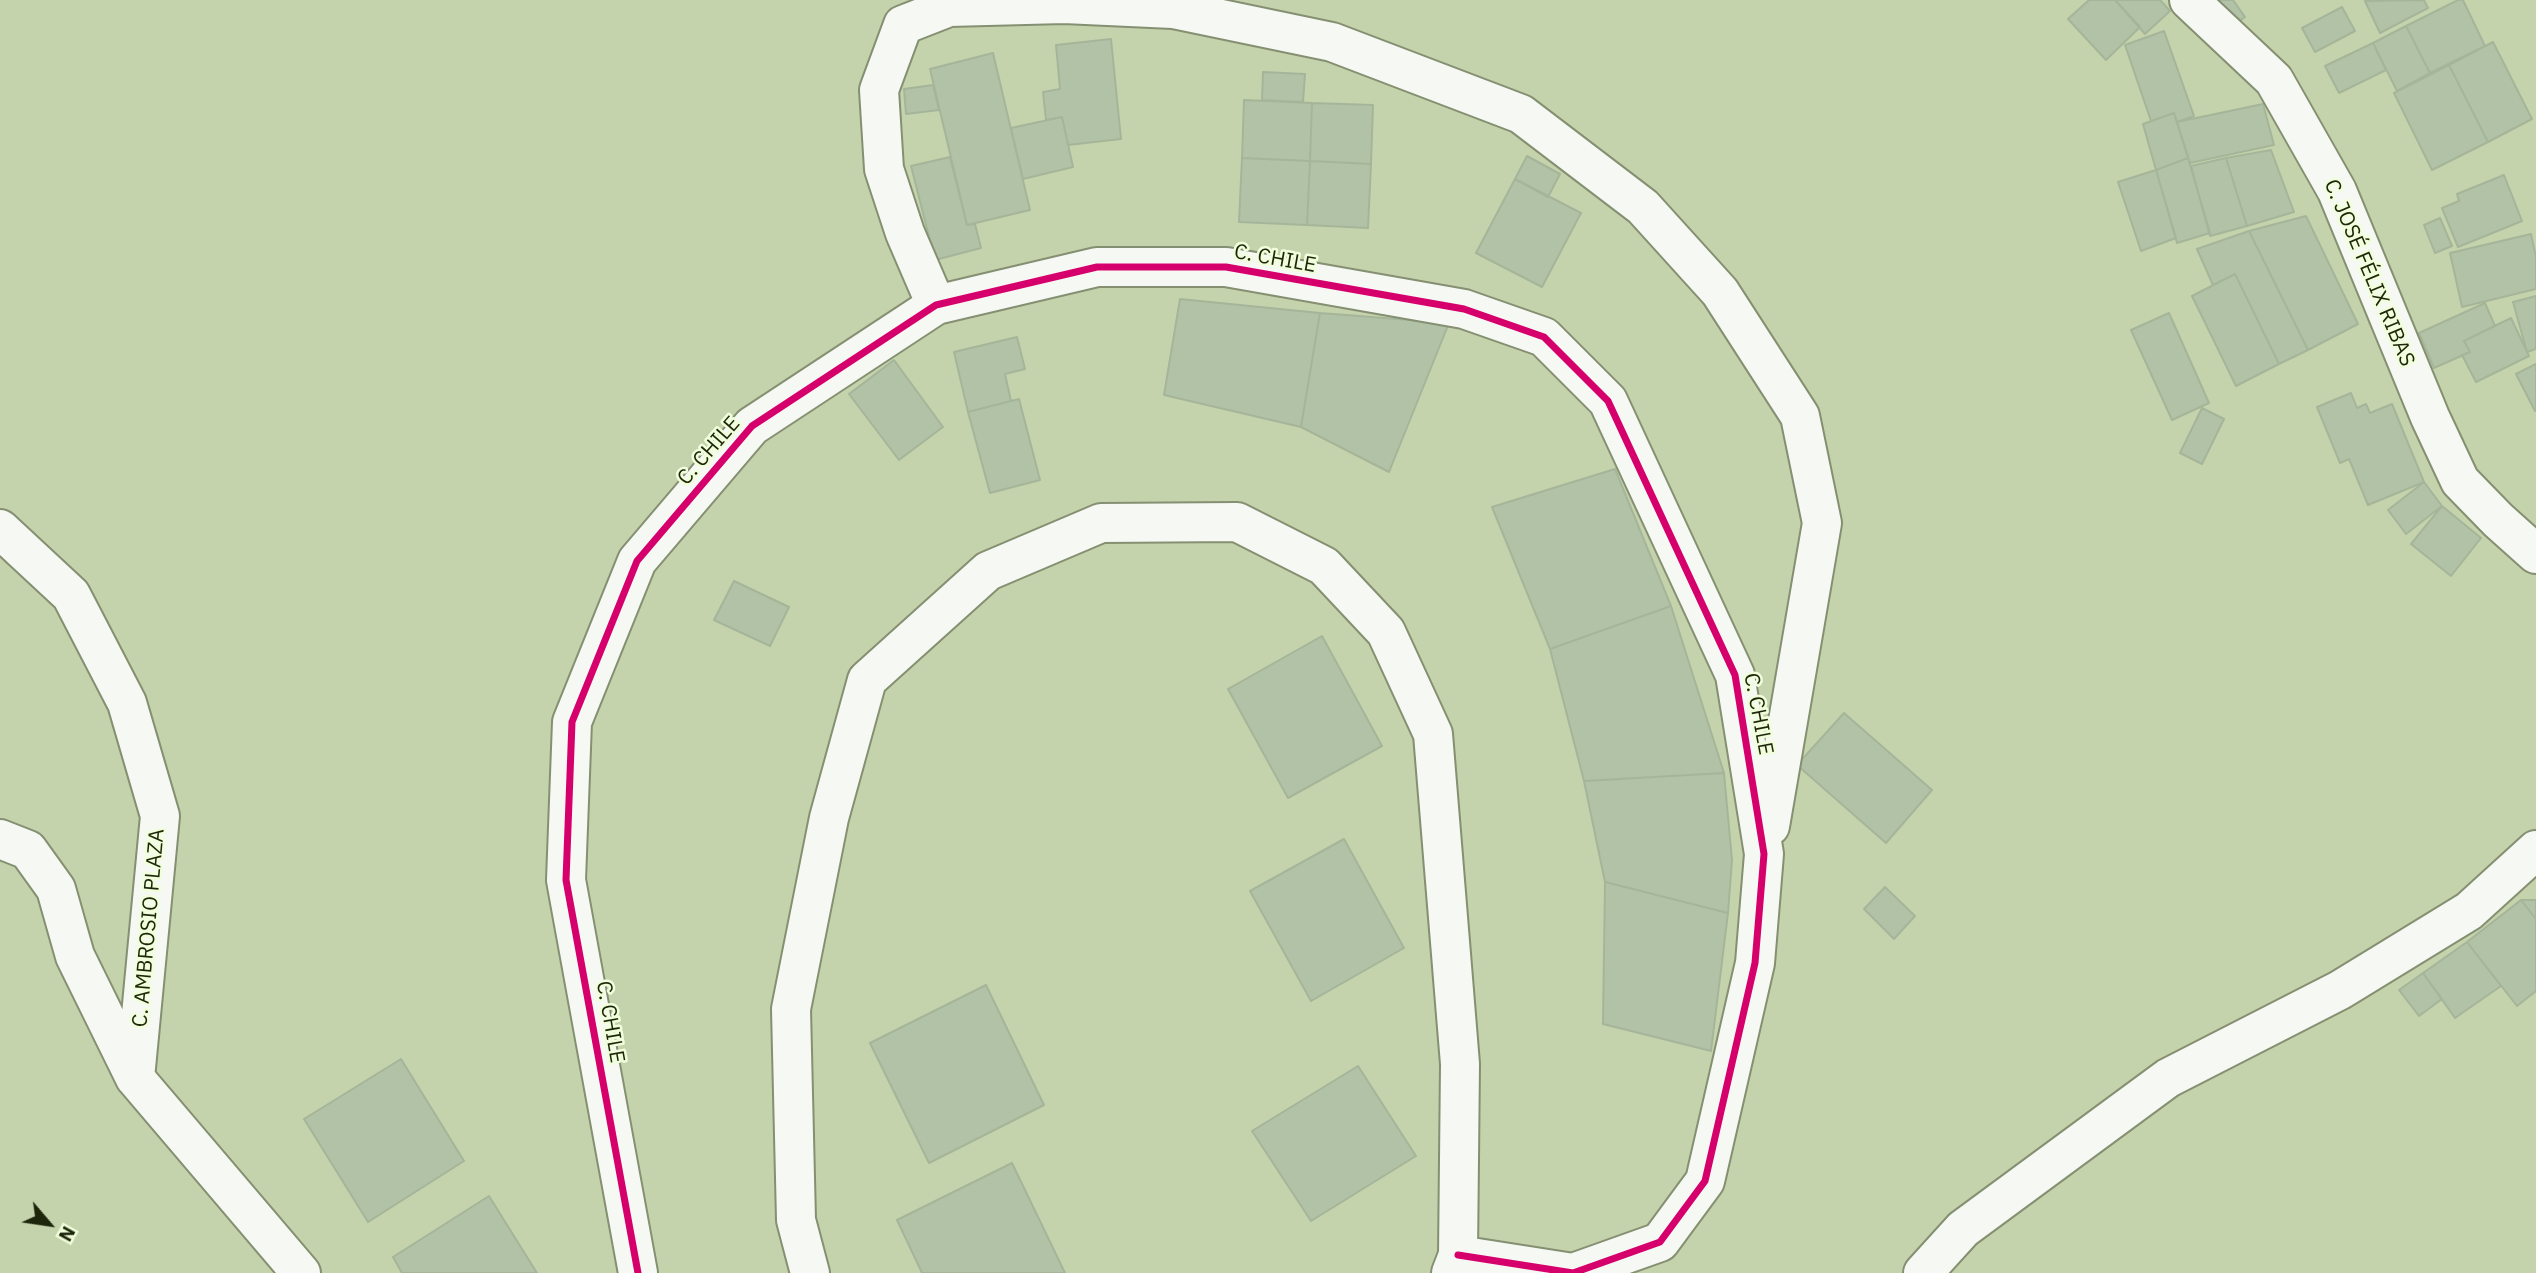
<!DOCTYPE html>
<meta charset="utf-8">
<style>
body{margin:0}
#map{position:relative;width:2536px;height:1273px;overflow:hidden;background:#c5d3ac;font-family:"IBM Plex Sans",sans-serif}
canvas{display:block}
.north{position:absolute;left:14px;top:1189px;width:70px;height:70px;-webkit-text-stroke:5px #f1fedb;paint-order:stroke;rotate:119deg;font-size:19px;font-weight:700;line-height:28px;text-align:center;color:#1d250a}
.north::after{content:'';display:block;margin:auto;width:24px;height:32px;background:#1d250a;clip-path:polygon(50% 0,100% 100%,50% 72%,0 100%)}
</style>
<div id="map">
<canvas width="2536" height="1273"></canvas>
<div class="north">N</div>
</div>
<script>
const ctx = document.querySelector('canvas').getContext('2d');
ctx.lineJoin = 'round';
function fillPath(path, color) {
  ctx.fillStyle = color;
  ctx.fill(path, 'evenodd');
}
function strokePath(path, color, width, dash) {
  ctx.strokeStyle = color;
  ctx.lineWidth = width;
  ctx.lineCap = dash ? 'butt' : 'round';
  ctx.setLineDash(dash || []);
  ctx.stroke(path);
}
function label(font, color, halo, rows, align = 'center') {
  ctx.font = font + ' "IBM Plex Sans",sans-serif';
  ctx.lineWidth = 5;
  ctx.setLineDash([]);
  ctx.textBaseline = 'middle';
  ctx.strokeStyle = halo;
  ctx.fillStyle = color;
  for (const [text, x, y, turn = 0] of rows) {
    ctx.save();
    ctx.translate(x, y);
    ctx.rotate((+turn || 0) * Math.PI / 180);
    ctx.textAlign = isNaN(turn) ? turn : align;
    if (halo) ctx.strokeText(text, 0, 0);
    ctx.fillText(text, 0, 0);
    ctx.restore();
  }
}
const building = new Path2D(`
 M2089,0H2115L2140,27L2106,60L2068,19Z
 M2115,0H2160L2170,11L2145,34Z
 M2207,0H2233L2245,17L2228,30Z
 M2424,0L2428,8L2380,33L2365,1Z
 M2458,0H2463L2485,46L2430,73L2406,26Z
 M2342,7L2355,31L2315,52L2302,28Z
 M2406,26L2430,73L2397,91L2373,43Z
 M2164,31L2194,116L2177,122L2174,113L2151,121L2125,45Z
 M1111,39L1121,139L1068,145L1062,117L1046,120L1043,92L1060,89L1056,45Z
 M2493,42L2532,119L2488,142L2449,65Z
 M2373,43L2386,70L2339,93L2325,66Z
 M993,53L1030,210L967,225L930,69Z
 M2449,65L2488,142L2432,170L2394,93Z
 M1263,72L1305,74L1303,102L1262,100Z
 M933,85L939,110L906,114L904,89Z
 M1244,100L1312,103L1310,161L1242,158Z
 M1312,103L1373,105L1371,164L1310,161Z
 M2263,104L2274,145L2190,163L2177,122Z
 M2174,113L2188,158L2156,170L2143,124Z
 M1062,117L1073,167L1023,179L1011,128Z
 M2271,150L2294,212L2247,226L2226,158Z
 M1527,156L1560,174L1548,197L1515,179Z
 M950,157L967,225L975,224L981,248L935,260L911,166Z
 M1242,158L1310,161L1307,225L1239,222Z
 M2188,158L2210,233L2177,243L2156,170Z
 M2226,158L2247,226L2210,236L2191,166Z
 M1310,161L1371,164L1368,228L1307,225Z
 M2156,170L2176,238L2141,251L2118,182Z
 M2504,175L2522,221L2458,247L2442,208L2459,201L2457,194Z
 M1515,179L1581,213L1542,287L1476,253Z
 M2306,216L2358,324L2308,350L2249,231Z
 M2440,218L2452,246L2435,253L2424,225Z
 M2249,231L2308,350L2279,364L2235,274L2213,285L2197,249Z
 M2531,234L2536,257V289L2462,307L2450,253Z
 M2235,274L2279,364L2236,386L2192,296Z
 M2536,296V349L2527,352L2513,302Z
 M1180,299L1320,313L1301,427L1164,395Z
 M2485,303L2495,326L2464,341L2470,352L2434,368L2419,333Z
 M1320,313L1449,323L1389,472L1301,427Z
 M2169,313L2209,403L2172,420L2131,330Z
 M2511,318L2529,356L2476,382L2462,355L2470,352L2464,341Z
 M1017,337L1025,369L1005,374L1011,401L968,412L954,352Z
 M894,360L943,427L899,460L849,394Z
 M2536,364V410L2535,411L2516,374Z
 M2351,393L2357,408L2366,404L2370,413L2392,404L2424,482L2368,505L2349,459L2340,463L2317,407Z
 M1019,399L1040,480L990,493L968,412Z
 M2202,408L2224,419L2202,464L2180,453Z
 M1615,469L1671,606L1550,649L1492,507Z
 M2424,482L2442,506L2406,534L2388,510Z
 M2442,506L2481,538L2451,576L2411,544Z
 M734,581L789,607L770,646L714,620Z
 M1671,606L1724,773L1584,781L1550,649Z
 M1322,636L1382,746L1288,798L1228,689Z
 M1844,713L1932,790L1886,843L1797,765Z
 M1724,773L1732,860L1728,913L1605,882L1584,781Z
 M1344,839L1404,948L1311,1001L1250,891Z
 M1605,882L1728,913L1711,1051L1603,1024Z
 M1885,887L1915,916L1894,939L1864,909Z
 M2521,900H2536V919Z
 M2521,900L2536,919V991L2517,1006L2467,942Z
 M2467,942L2501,986L2455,1018L2423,973Z
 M2423,973L2442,999L2419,1016L2399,990Z
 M986,985L1044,1105L929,1163L870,1043Z
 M401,1059L464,1161L368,1222L304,1119Z
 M1358,1066L1416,1156L1311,1221L1252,1131Z
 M1012,1163L1065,1273H922L897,1220Z
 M489,1196L537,1273H402L393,1257Z`);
fillPath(building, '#b2c2a6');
strokePath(building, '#a5b599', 2);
const minor = new Path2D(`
 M2189,0L2274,80L2337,191L2430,417L2460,481L2498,520L2536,554
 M936,305L905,233L884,169L879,90L903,25L949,7L1064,4L1173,9L1332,42L1521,114L1643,207L1720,292L1800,416L1822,523L1770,826
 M0,529L71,595L127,703L160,816L135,1078L301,1273
 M0,839L28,850L56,889L75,956L135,1078
 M638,1273L566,880L572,722L637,561L752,426L936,305L1097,267H1226L1464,309L1544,337L1608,401L1735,675L1764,854L1755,963L1705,1181L1660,1242L1573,1273L1458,1255
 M810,1273L796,1220L791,1009L829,818L867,680L988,571L1101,523L1237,522L1324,566L1386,632L1433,734L1460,1064L1458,1255L1451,1273
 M1923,1273L1963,1229L2168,1078L2340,990L2469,911L2536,850`);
strokePath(minor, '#858f71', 42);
strokePath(minor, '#f6f8f3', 38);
strokePath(new Path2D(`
 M638,1273L566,880L572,722L637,561L752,426L936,305L1097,267H1226L1464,309L1544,337L1608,401L1735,675L1764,854L1755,963L1705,1181L1660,1242L1573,1273L1458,1255`), '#d6006c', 7);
label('21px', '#1d250a', '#f1fedb', [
 ["C. CHILE",1275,259,10],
 ["C. JOSÉ FÉLIX RIBAS",2369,273,67],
 ["C. CHILE",709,451,-49],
 ["C. CHILE",1758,714,79],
 ["C. AMBROSIO PLAZA",149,928,-85],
 ["C. CHILE",610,1022,80]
]);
</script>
